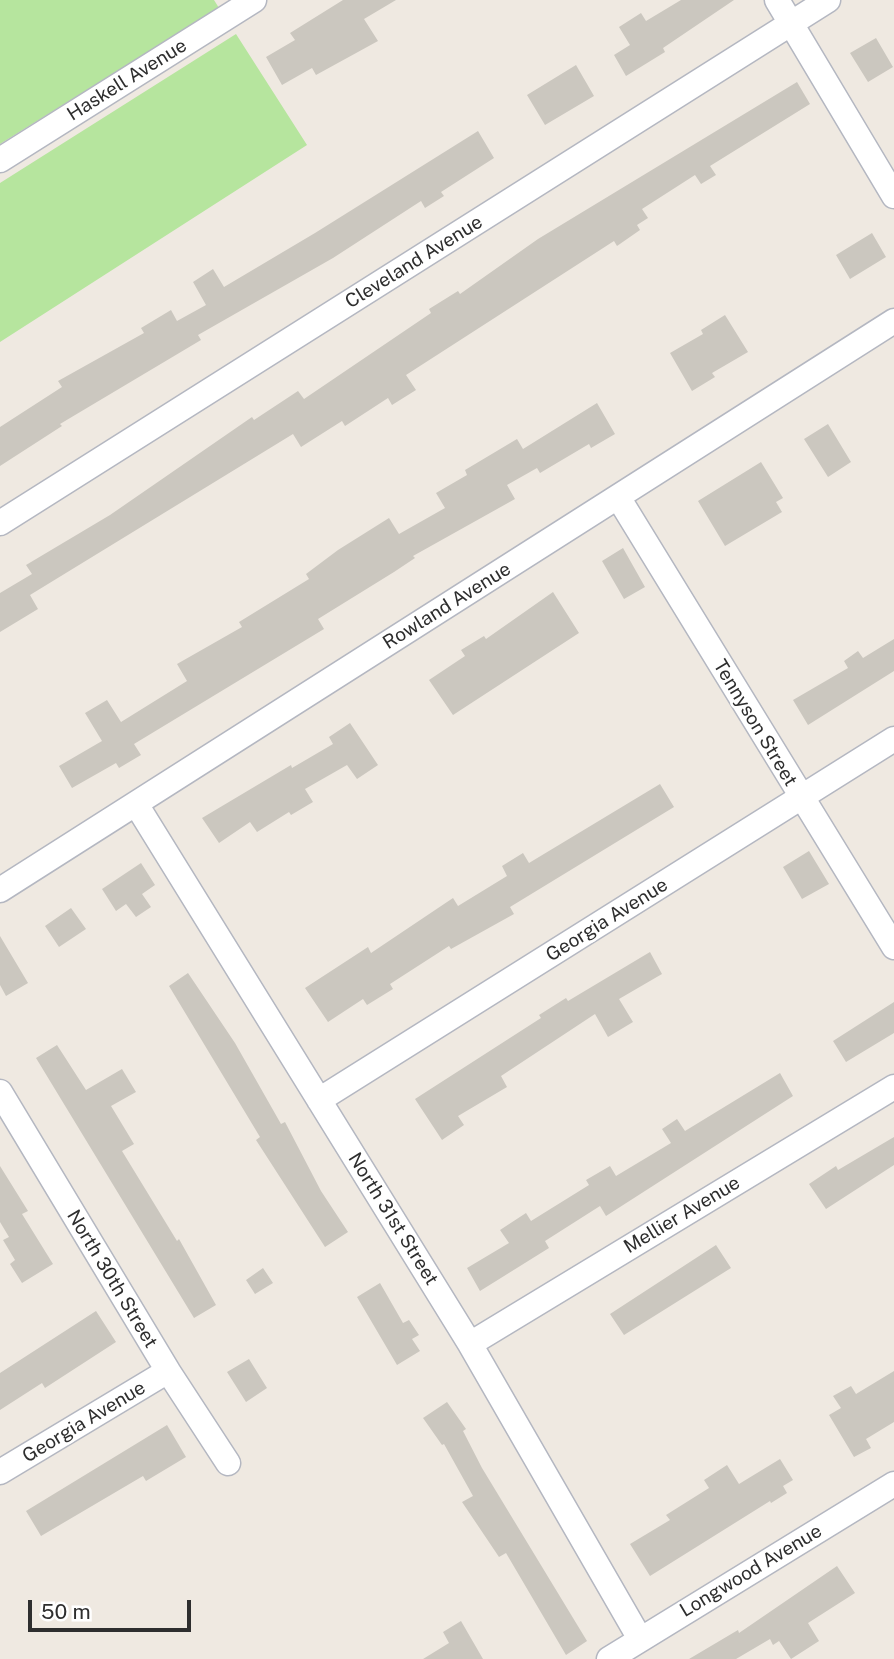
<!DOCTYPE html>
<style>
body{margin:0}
#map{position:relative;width:894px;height:1659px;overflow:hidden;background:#efe9e1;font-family:"Public Sans",sans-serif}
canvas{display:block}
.scale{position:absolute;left:28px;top:1600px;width:163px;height:32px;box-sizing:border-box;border:4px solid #2e2e2e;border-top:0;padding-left:9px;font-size:21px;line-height:24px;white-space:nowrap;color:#2e2e2e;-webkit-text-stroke:5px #fff;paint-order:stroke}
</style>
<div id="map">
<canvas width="894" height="1659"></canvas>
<div class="scale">50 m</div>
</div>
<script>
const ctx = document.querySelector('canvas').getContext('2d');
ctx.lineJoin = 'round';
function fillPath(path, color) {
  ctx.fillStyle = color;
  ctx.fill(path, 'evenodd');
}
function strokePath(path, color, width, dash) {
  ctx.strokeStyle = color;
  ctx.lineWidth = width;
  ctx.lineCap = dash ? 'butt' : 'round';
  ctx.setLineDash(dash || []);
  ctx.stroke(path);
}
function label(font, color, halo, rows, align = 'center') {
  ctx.font = font + ' "Public Sans",sans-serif';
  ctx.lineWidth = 5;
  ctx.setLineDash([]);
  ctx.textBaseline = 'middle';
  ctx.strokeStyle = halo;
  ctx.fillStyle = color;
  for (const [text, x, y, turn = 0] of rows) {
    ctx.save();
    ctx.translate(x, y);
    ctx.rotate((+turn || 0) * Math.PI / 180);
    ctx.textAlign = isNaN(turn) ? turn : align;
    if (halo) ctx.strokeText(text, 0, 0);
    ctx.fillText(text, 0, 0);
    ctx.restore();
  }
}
fillPath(new Path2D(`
 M0,0H214L219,8L0,144Z
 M236,34L307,145L0,342V183Z`), '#b6e59e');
fillPath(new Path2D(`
 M343,0H396L364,19L378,41L316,75L312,68L282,85L266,57L295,40L290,33Z
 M681,0H734L663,48L665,52L626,76L614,55L630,45L619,27L641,13L646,21Z
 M876,38L893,67L868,82L850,53Z
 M576,65L594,96L545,125L527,95Z
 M797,82L810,104L710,166L716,175L701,184L695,175L642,209L648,218L637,225L640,230L617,246L614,241L406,375L416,390L392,405L388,398L345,426L342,421L301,447L293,434L30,595L38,609L0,632V593L32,574L26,565L110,515L252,417L254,420L298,391L304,399L431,313L429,309L458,291L460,294L538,239Z
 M478,131L494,158L441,192L444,196L425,208L421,201L333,258L198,335L201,340L60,424L62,426L0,466V427L62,387L58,381L144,333L141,328L171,310L177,321L206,305L193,282L213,269L224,287L315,233Z
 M872,233L886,257L850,279L836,255Z
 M725,315L748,352L712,373L715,377L692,391L670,353L703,334L701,330Z
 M597,403L615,434L591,448L589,444L540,473L537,468L507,485L515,499L413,556L415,558L394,572L318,619L324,629L134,744L141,755L119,768L116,763L72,788L59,766L102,741L85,713L107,700L121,722L187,681L177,664L242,627L239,622L309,579L306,574L338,550L389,518L399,534L445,508L436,493L467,475L465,470L517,439L523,449Z
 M828,424L851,462L828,477L804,439Z
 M761,462L783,498L776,502L782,512L725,546L698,501Z
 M623,548L645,587L624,599L602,561Z
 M553,592L579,633L453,715L429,680L465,656L461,650L484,636L486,639Z
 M894,639V671L808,725L793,700L848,668L844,661L858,651L863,658Z
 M350,723L378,765L357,779L347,765L305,789L313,802L291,815L289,812L257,832L250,822L219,843L202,818L291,765L292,768L333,744L329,737Z
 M660,784L674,807L510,907L514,914L451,949L449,946L390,984L393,989L367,1005L363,999L328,1022L305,988L368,947L371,953L453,898L458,906L507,876L502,866L523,853L529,863Z
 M809,851L829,884L802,899L783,867Z
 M141,863L155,885L142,894L151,907L136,917L126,904L116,911L102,889Z
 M71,908L86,929L59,947L45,926Z
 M0,936L28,983L6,996L0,985Z
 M650,952L662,974L619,999L633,1022L608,1037L595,1014L501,1076L507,1087L458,1116L464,1125L442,1140L415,1099L541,1018L539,1015L566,998L568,1001Z
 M188,973L235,1043L281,1124L285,1122L321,1191L348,1232L325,1247L256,1140L260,1137L169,986Z
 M894,1002V1033L846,1062L833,1041Z
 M57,1045L86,1090L122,1069L136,1092L111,1106L134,1144L122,1151L177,1241L179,1239L216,1305L194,1318L36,1058Z
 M780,1073L793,1096L606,1216L600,1206L545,1241L549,1248L480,1291L467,1268L509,1243L500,1230L526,1213L531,1221L589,1185L586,1180L610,1166L616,1176L671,1143L662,1129L677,1119L685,1131Z
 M894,1137V1165L826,1209L809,1184L836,1166L838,1170Z
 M0,1166L28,1211L22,1214L53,1264L22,1283L10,1264L15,1260L3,1240L9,1237L0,1222Z
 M716,1245L731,1268L624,1335L610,1314Z
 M263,1268L273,1283L255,1294L246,1280Z
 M380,1283L403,1323L409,1320L419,1335L412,1339L420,1351L397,1365L357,1297Z
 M96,1311L116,1342L45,1388L42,1383L0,1410V1373Z
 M249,1359L267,1388L246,1402L227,1372Z
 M894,1371V1422L866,1439L871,1448L854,1457L829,1415L841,1408L833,1396L851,1386L856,1394Z
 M447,1402L466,1429L463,1431L482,1468L587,1641L566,1655L506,1553L499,1557L462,1502L473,1496L444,1444L442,1445L423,1418Z
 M167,1425L186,1457L146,1481L143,1476L41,1536L26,1511Z
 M780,1459L793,1480L783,1486L787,1493L771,1503L770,1501L650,1576L630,1544L670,1520L666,1515L709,1488L704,1480L727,1465L739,1484Z
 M837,1566L855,1593L808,1623L819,1641L791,1659L779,1641L773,1645L770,1639L736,1659H689L738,1630L739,1633Z
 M461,1621L483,1659H423L449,1643L443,1632Z`), '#cbc7bf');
const street = new Path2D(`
 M777,0L894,196
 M0,160L254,0
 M618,497L894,947
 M0,523L828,0
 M136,804L470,1344L640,1639
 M0,890L894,321
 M0,1092L168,1371L228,1463
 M319,1100L894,739
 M470,1344L894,1087
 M0,1472L168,1371
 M609,1659L894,1484`);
strokePath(street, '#b4b7c1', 27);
strokePath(street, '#fff', 24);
label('19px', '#2e2e2e', '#fff', [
 ["Haskell Avenue",127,80,-32],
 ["Cleveland Avenue",414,262,-32],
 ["Rowland Avenue",447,606,-32],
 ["Tennyson Street",755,723,59],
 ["Georgia Avenue",607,920,-32],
 ["Mellier Avenue",682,1215,-31],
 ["North 31st Street",393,1219,58],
 ["North 30th Street",112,1279,59],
 ["Georgia Avenue",84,1422,-31],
 ["Longwood Avenue",751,1571,-31]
]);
</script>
